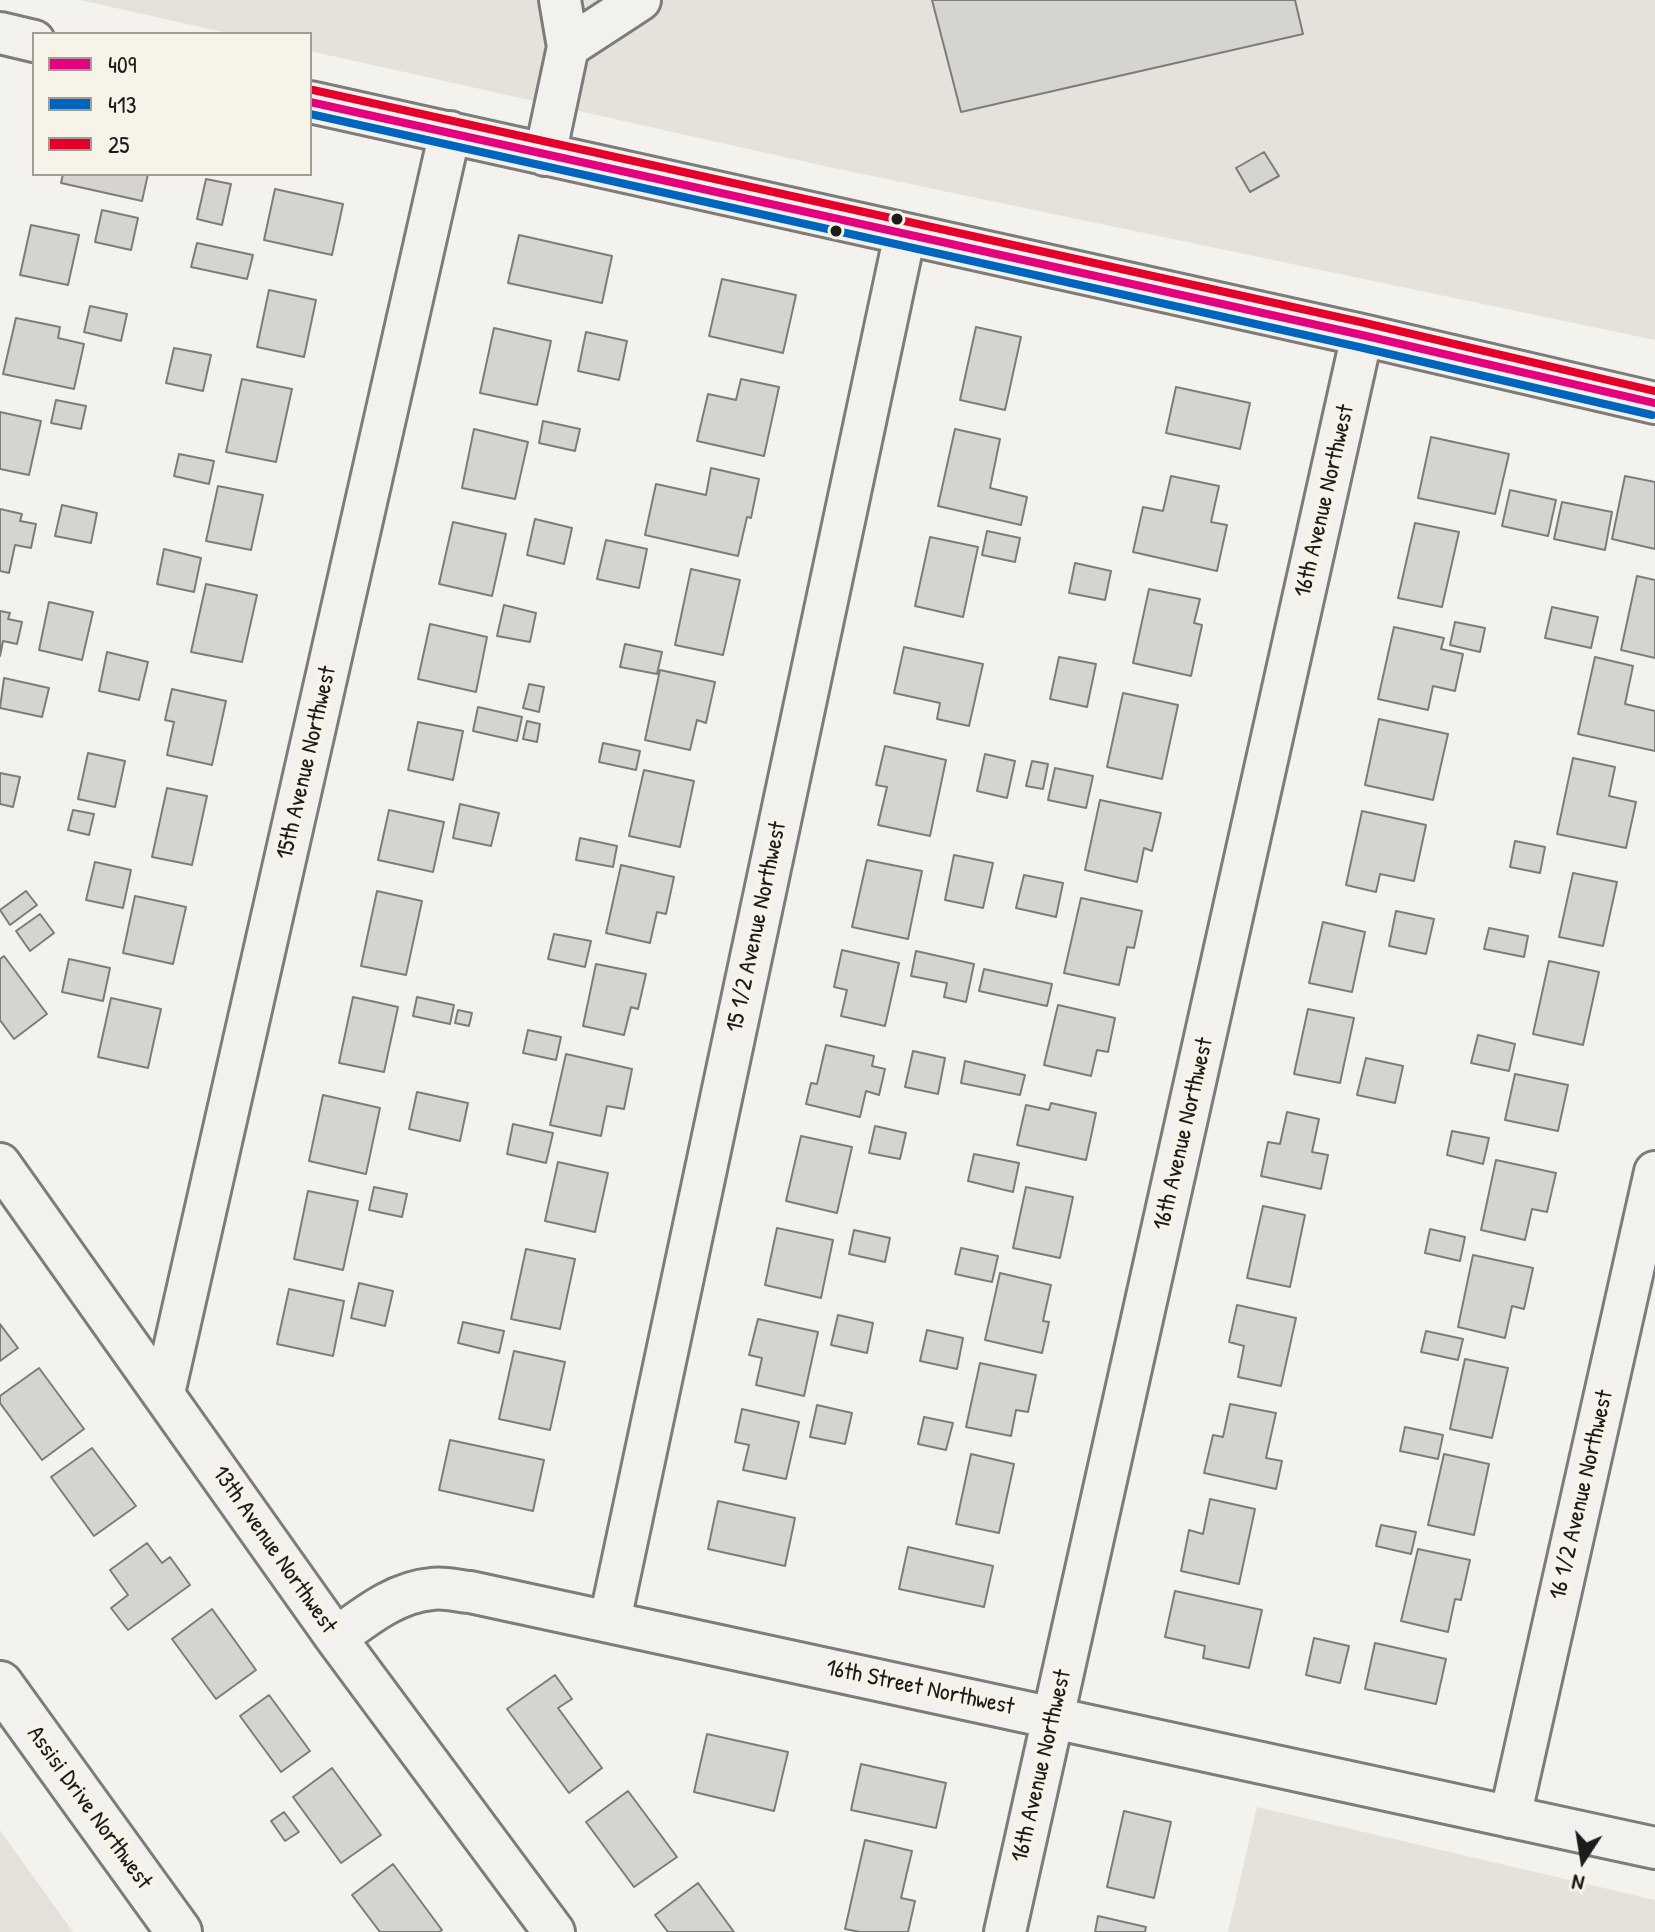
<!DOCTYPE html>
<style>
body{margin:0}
#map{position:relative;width:1655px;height:1932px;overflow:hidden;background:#f4f2ec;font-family:"Patrick Hand",sans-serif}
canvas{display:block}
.legend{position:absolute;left:32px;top:32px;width:280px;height:144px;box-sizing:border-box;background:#f7f3e8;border:2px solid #9f9d96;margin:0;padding:10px 14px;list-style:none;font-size:24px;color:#1c1c1c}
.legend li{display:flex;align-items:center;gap:16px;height:40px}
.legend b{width:40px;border:2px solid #9f9d96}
.north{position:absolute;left:1543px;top:1820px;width:80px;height:80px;-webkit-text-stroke:6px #f7f3e8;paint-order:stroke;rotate:192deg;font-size:22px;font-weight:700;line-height:32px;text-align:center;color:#1c1c1c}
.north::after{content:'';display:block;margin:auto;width:28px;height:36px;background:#1c1c1c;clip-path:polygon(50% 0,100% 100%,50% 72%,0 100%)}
</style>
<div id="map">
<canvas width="1655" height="1932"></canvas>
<ul class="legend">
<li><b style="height:10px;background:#e5007d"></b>409</li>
<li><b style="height:10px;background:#0065bd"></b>413</li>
<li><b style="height:10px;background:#e4002b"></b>25</li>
</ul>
<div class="north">N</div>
</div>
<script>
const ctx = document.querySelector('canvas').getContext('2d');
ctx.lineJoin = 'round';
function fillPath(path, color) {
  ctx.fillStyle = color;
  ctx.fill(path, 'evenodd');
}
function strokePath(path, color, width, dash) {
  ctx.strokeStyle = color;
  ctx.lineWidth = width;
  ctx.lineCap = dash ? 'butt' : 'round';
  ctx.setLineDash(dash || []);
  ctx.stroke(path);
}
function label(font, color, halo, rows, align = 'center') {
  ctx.font = font + ' "Patrick Hand",sans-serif';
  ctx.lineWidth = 8;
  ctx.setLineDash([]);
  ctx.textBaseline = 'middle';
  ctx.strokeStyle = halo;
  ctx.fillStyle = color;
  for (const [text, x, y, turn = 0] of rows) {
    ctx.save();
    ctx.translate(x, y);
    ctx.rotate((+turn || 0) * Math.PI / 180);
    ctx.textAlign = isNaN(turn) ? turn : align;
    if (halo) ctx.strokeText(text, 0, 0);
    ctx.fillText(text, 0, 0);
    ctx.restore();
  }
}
fillPath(new Path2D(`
 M80,0H1655V340L829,167L310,51V34H232Z
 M1257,1807L1655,1900V1932H1228Z`), '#e4e2da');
fillPath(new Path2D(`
 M1536,0H1655V56L1614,246L1371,195L1412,4L1529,29Z
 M0,1830L73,1932H0Z`), '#e4e1da');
const building = new Path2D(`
 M932,0H1295L1303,34L961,112Z
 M1264,152L1279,176L1250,192L1236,168Z
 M63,174H148L142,201L61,183Z
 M206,179L231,184L222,225L197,219Z
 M275,189L343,204L332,255L264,240Z
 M102,210L138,218L131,250L95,242Z
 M31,225L79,235L68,285L20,275Z
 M519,235L612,256L602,303L508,283Z
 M197,243L253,255L247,279L191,267Z
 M722,279L796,295L783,353L709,336Z
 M269,290L316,300L304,357L257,347Z
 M90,306L127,314L121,341L84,332Z
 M16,318L60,327L58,338L84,344L74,389L3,374Z
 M976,327L1021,337L1005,410L960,400Z
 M494,328L551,341L537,405L480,393Z
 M586,332L627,341L619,380L578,371Z
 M174,348L211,355L203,391L166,383Z
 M242,379L292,389L276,462L226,452Z
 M741,379L779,387L764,456L697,441L708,394L736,400Z
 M1176,387L1250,403L1240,449L1166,433Z
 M56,400L86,406L81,429L51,423Z
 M0,412L41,421L29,475L0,469Z
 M543,421L580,429L575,451L539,443Z
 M474,429L528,442L515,499L462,488Z
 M955,429L1000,439L990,488L1027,497L1021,525L938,506Z
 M1431,437L1509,454L1495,514L1418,498Z
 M179,454L214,461L209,484L174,476Z
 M711,468L759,479L751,518L747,517L738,556L645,535L656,484L706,495Z
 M1171,476L1219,486L1211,522L1227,525L1217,571L1133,552L1143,507L1163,511Z
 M1625,476L1655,482V549L1612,539Z
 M218,486L263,495L251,550L206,541Z
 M1510,490L1556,500L1548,536L1502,526Z
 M1562,502L1612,512L1605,550L1554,539Z
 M62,505L97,513L91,543L55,536Z
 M0,509L22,514L20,521L36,524L31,548L15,545L9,573L0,571Z
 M535,519L572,528L564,564L527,555Z
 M453,522L506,534L492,596L439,584Z
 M1415,523L1459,532L1442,607L1398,598Z
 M987,531L1020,538L1015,562L982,555Z
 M930,537L978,547L963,617L915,606Z
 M606,540L647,549L639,588L597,579Z
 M164,549L201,558L194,592L157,584Z
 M1075,563L1111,571L1105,600L1069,593Z
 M691,569L740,580L723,655L675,645Z
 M1637,576L1655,580V658L1621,650Z
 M206,584L257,595L242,662L191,652Z
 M1149,589L1200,599L1194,623L1202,625L1191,676L1133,663Z
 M49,602L93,612L82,660L39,650Z
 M504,605L536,613L530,642L497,636Z
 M1552,607L1598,617L1591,648L1545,638Z
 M0,611L10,613L8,619L22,622L17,644L3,641L0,656Z
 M1455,622L1485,628L1480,652L1450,645Z
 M430,624L487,637L476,692L418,679Z
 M1394,627L1444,638L1441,649L1463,654L1455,691L1433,686L1428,710L1378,699Z
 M625,644L662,652L657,674L620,667Z
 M904,647L983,664L969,726L937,719L940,703L894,693Z
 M107,652L148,662L139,700L99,691Z
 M1059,657L1096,664L1087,707L1050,699Z
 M1595,657L1633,666L1625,704L1655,711V751L1578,734Z
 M660,670L715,682L706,723L697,720L690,750L645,740Z
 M4,678L49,688L42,717L0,708Z
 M529,684L544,687L539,712L523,708Z
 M172,689L226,701L212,765L167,755L174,722L165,720Z
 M1123,693L1178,705L1162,779L1107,767Z
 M478,707L522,717L517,741L473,731Z
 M1379,719L1448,734L1433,800L1365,785Z
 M527,721L540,724L537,742L523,739Z
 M418,722L463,731L453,780L408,770Z
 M603,743L640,751L636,770L599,762Z
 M885,746L946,760L930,836L878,825L887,787L876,785Z
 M88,753L125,761L115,807L78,799Z
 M985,754L1015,761L1007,798L977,791Z
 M1573,758L1615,767L1609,796L1636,802L1626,848L1557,834Z
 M1032,761L1048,764L1043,789L1026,786Z
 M1055,768L1093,776L1086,808L1048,800Z
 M644,770L694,781L680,847L629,836Z
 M0,773L20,777L13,807L0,804Z
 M167,788L207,796L192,865L152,857Z
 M1100,800L1161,813L1152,851L1144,848L1137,882L1085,870Z
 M460,804L499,813L491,846L453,838Z
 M73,810L94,814L89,835L68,830Z
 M389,810L444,822L433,872L378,860Z
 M1362,811L1426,825L1414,881L1380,874L1376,892L1346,885Z
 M580,838L617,846L613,867L576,860Z
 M1515,841L1545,847L1540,873L1510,867Z
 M954,855L993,863L983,908L945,900Z
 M867,860L922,871L908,939L852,927Z
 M95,862L131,870L123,908L86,900Z
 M621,865L674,877L666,914L657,912L650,943L606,933Z
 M1573,873L1617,882L1603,946L1559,937Z
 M1024,875L1063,883L1056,917L1016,908Z
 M26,891L37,905L10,925L0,910Z
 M377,891L422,901L406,975L361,966Z
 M135,896L186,907L173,964L123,953Z
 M1081,898L1142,911L1134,948L1127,947L1119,985L1064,973Z
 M1396,911L1434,919L1426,954L1389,946Z
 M40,914L54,933L30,951L16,931Z
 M1323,922L1365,932L1352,992L1309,983Z
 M1489,928L1528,936L1524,957L1484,949Z
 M554,934L591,941L585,967L548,959Z
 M842,950L899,963L885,1026L841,1016L847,990L834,987Z
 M916,951L974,964L966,1002L944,997L947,983L911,976Z
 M4,956L47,1014L14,1039L0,1020V959Z
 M69,959L110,968L103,1001L62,992Z
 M1549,961L1599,972L1583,1045L1533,1034Z
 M596,964L646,974L638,1009L631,1007L624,1035L583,1026Z
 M984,969L1052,984L1047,1006L979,991Z
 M353,997L398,1007L384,1072L339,1063Z
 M417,997L454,1005L450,1024L413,1016Z
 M111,998L161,1009L148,1068L98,1057Z
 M1058,1005L1115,1018L1108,1052L1097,1050L1091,1076L1044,1065Z
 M1308,1009L1354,1018L1340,1083L1294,1074Z
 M458,1010L472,1013L469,1026L455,1023Z
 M528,1030L561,1037L556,1060L523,1053Z
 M1478,1035L1515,1044L1509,1071L1471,1063Z
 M826,1045L874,1056L872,1066L885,1069L879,1095L866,1091L860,1117L806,1104L811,1083L817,1084Z
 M913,1051L945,1058L938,1094L905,1087Z
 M566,1054L632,1069L624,1109L607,1106L601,1136L550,1125Z
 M1366,1058L1403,1066L1395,1103L1357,1095Z
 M965,1061L1025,1075L1020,1095L961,1083Z
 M1515,1074L1568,1085L1558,1131L1505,1120Z
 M417,1092L468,1103L460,1141L409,1129Z
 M323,1095L380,1108L366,1174L309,1161Z
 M1051,1103L1096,1113L1086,1160L1017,1145L1026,1105L1049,1110Z
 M1287,1112L1319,1119L1312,1152L1328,1155L1321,1189L1261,1176L1268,1142L1280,1144Z
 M513,1124L553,1133L546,1163L507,1154Z
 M875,1126L906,1133L900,1159L869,1153Z
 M1452,1131L1489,1138L1483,1164L1447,1155Z
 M801,1136L852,1147L837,1213L786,1201Z
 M974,1154L1019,1163L1013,1192L968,1181Z
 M1496,1160L1556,1173L1547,1212L1532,1209L1525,1240L1481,1230Z
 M558,1162L608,1173L595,1232L545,1221Z
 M374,1187L407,1194L402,1217L369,1210Z
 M1026,1187L1073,1197L1060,1258L1013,1248Z
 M308,1191L358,1201L343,1270L294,1259Z
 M1263,1206L1305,1215L1290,1287L1247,1278Z
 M777,1228L833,1240L821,1298L765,1285Z
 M1430,1229L1465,1237L1460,1261L1425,1253Z
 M854,1230L890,1238L885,1262L849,1254Z
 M961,1248L998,1256L992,1282L955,1274Z
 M526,1249L575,1259L560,1329L511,1319Z
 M1473,1255L1533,1268L1524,1309L1512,1306L1505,1338L1458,1327Z
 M1000,1273L1051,1285L1043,1321L1049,1322L1042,1353L985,1340Z
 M359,1283L393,1291L385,1326L351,1318Z
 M289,1289L344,1301L333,1356L277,1344Z
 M1237,1305L1296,1318L1281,1386L1238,1377L1244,1346L1229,1342Z
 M838,1315L873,1323L867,1353L831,1345Z
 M758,1319L818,1332L804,1396L756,1385L762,1358L749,1355Z
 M463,1322L504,1331L499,1353L458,1343Z
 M0,1324L18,1348L0,1361Z
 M927,1330L963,1338L957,1369L920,1361Z
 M1426,1331L1463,1339L1458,1360L1421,1352Z
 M514,1351L565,1362L550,1430L499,1419Z
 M1465,1359L1508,1368L1492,1438L1450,1429Z
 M980,1363L1036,1375L1028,1412L1016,1410L1011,1436L966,1427Z
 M39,1368L84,1429L42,1460L0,1403V1396Z
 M1230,1404L1276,1413L1266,1458L1282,1461L1276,1489L1204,1473L1213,1435L1223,1437Z
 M817,1405L852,1413L845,1444L810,1437Z
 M742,1409L799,1422L786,1479L743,1470L749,1445L735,1442Z
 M924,1417L953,1423L946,1450L918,1444Z
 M1405,1427L1443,1435L1438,1459L1400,1451Z
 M450,1440L544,1460L533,1511L439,1490Z
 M92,1448L136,1506L94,1536L51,1477Z
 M971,1454L1014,1464L999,1533L956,1524Z
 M1444,1454L1489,1464L1474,1535L1428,1525Z
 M1210,1499L1255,1509L1239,1584L1181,1571L1189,1530L1203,1534Z
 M718,1501L795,1518L785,1566L708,1549Z
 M1381,1525L1416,1532L1411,1554L1376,1546Z
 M147,1543L162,1563L170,1557L190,1585L128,1630L111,1608L128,1595L110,1570Z
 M908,1547L993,1566L984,1607L899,1589Z
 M1418,1549L1470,1560L1461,1600L1455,1599L1448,1632L1401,1621Z
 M1175,1591L1262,1610L1249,1668L1203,1658L1205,1646L1165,1637Z
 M212,1609L256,1670L216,1699L172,1639Z
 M1314,1638L1349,1646L1340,1683L1306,1675Z
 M1375,1643L1446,1659L1436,1704L1365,1689Z
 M555,1675L572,1699L558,1708L602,1768L569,1793L507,1709Z
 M269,1695L310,1751L281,1772L240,1716Z
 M707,1734L788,1752L774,1811L694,1792Z
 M861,1764L946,1783L936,1828L851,1810Z
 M332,1768L381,1835L341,1863L293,1797Z
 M628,1791L677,1857L634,1887L586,1822Z
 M1124,1811L1171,1822L1154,1898L1107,1887Z
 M284,1812L299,1832L285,1841L271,1821Z
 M865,1840L912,1851L901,1898L915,1901L908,1932H860L845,1929Z
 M393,1864L442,1930L439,1932H380L352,1895Z
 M698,1883L734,1932H668L655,1915Z
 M1098,1916L1146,1927L1145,1932H1095Z`);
fillPath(building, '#d5d4d0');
strokePath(building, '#7d7c7a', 2);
const minor = new Path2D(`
 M0,33L34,41
 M568,47L640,0
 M310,102L1362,335L1655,403
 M545,155L568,47L560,0
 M0,1164L336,1638L554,1932
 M164,1393L450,132
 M610,1620L905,234
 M336,1638C365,1617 395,1592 432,1589C444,1587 458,1591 470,1592L1655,1848
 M1510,1817L1655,1172
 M1005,1932L1362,335`);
const major = new Path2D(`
 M0,1684L179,1932`);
strokePath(minor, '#7d7c7a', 46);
strokePath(major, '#7d7c7a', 50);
strokePath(minor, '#f2f1ed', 40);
strokePath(major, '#f2f1ed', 44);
strokePath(new Path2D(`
 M310,102L1362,335L1655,403`), '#e5007d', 8);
strokePath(new Path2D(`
 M310,114L1359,347L1652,415`), '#0065bd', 8);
strokePath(new Path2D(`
 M313,90L1365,323L1655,391`), '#e4002b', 8);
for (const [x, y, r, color] of [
 [897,219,7,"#1c1c1c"],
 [836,231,7,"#1c1c1c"]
]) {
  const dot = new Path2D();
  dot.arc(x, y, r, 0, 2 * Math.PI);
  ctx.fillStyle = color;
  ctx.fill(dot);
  strokePath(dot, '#f7f3e8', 3);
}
label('24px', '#1c1c1c', '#f7f3e8', [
 ["16th Avenue Northwest",1325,501,-77],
 ["15th Avenue Northwest",307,763,-77],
 ["15 1/2 Avenue Northwest",757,927,-78],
 ["16th Avenue Northwest",1184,1134,-77],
 ["16 1/2 Avenue Northwest",1582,1495,-77],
 ["13th Avenue Northwest",274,1550,55],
 ["16th Street Northwest",920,1688,12],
 ["16th Avenue Northwest",1042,1766,-77],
 ["Assisi Drive Northwest",89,1808,54]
]);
</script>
